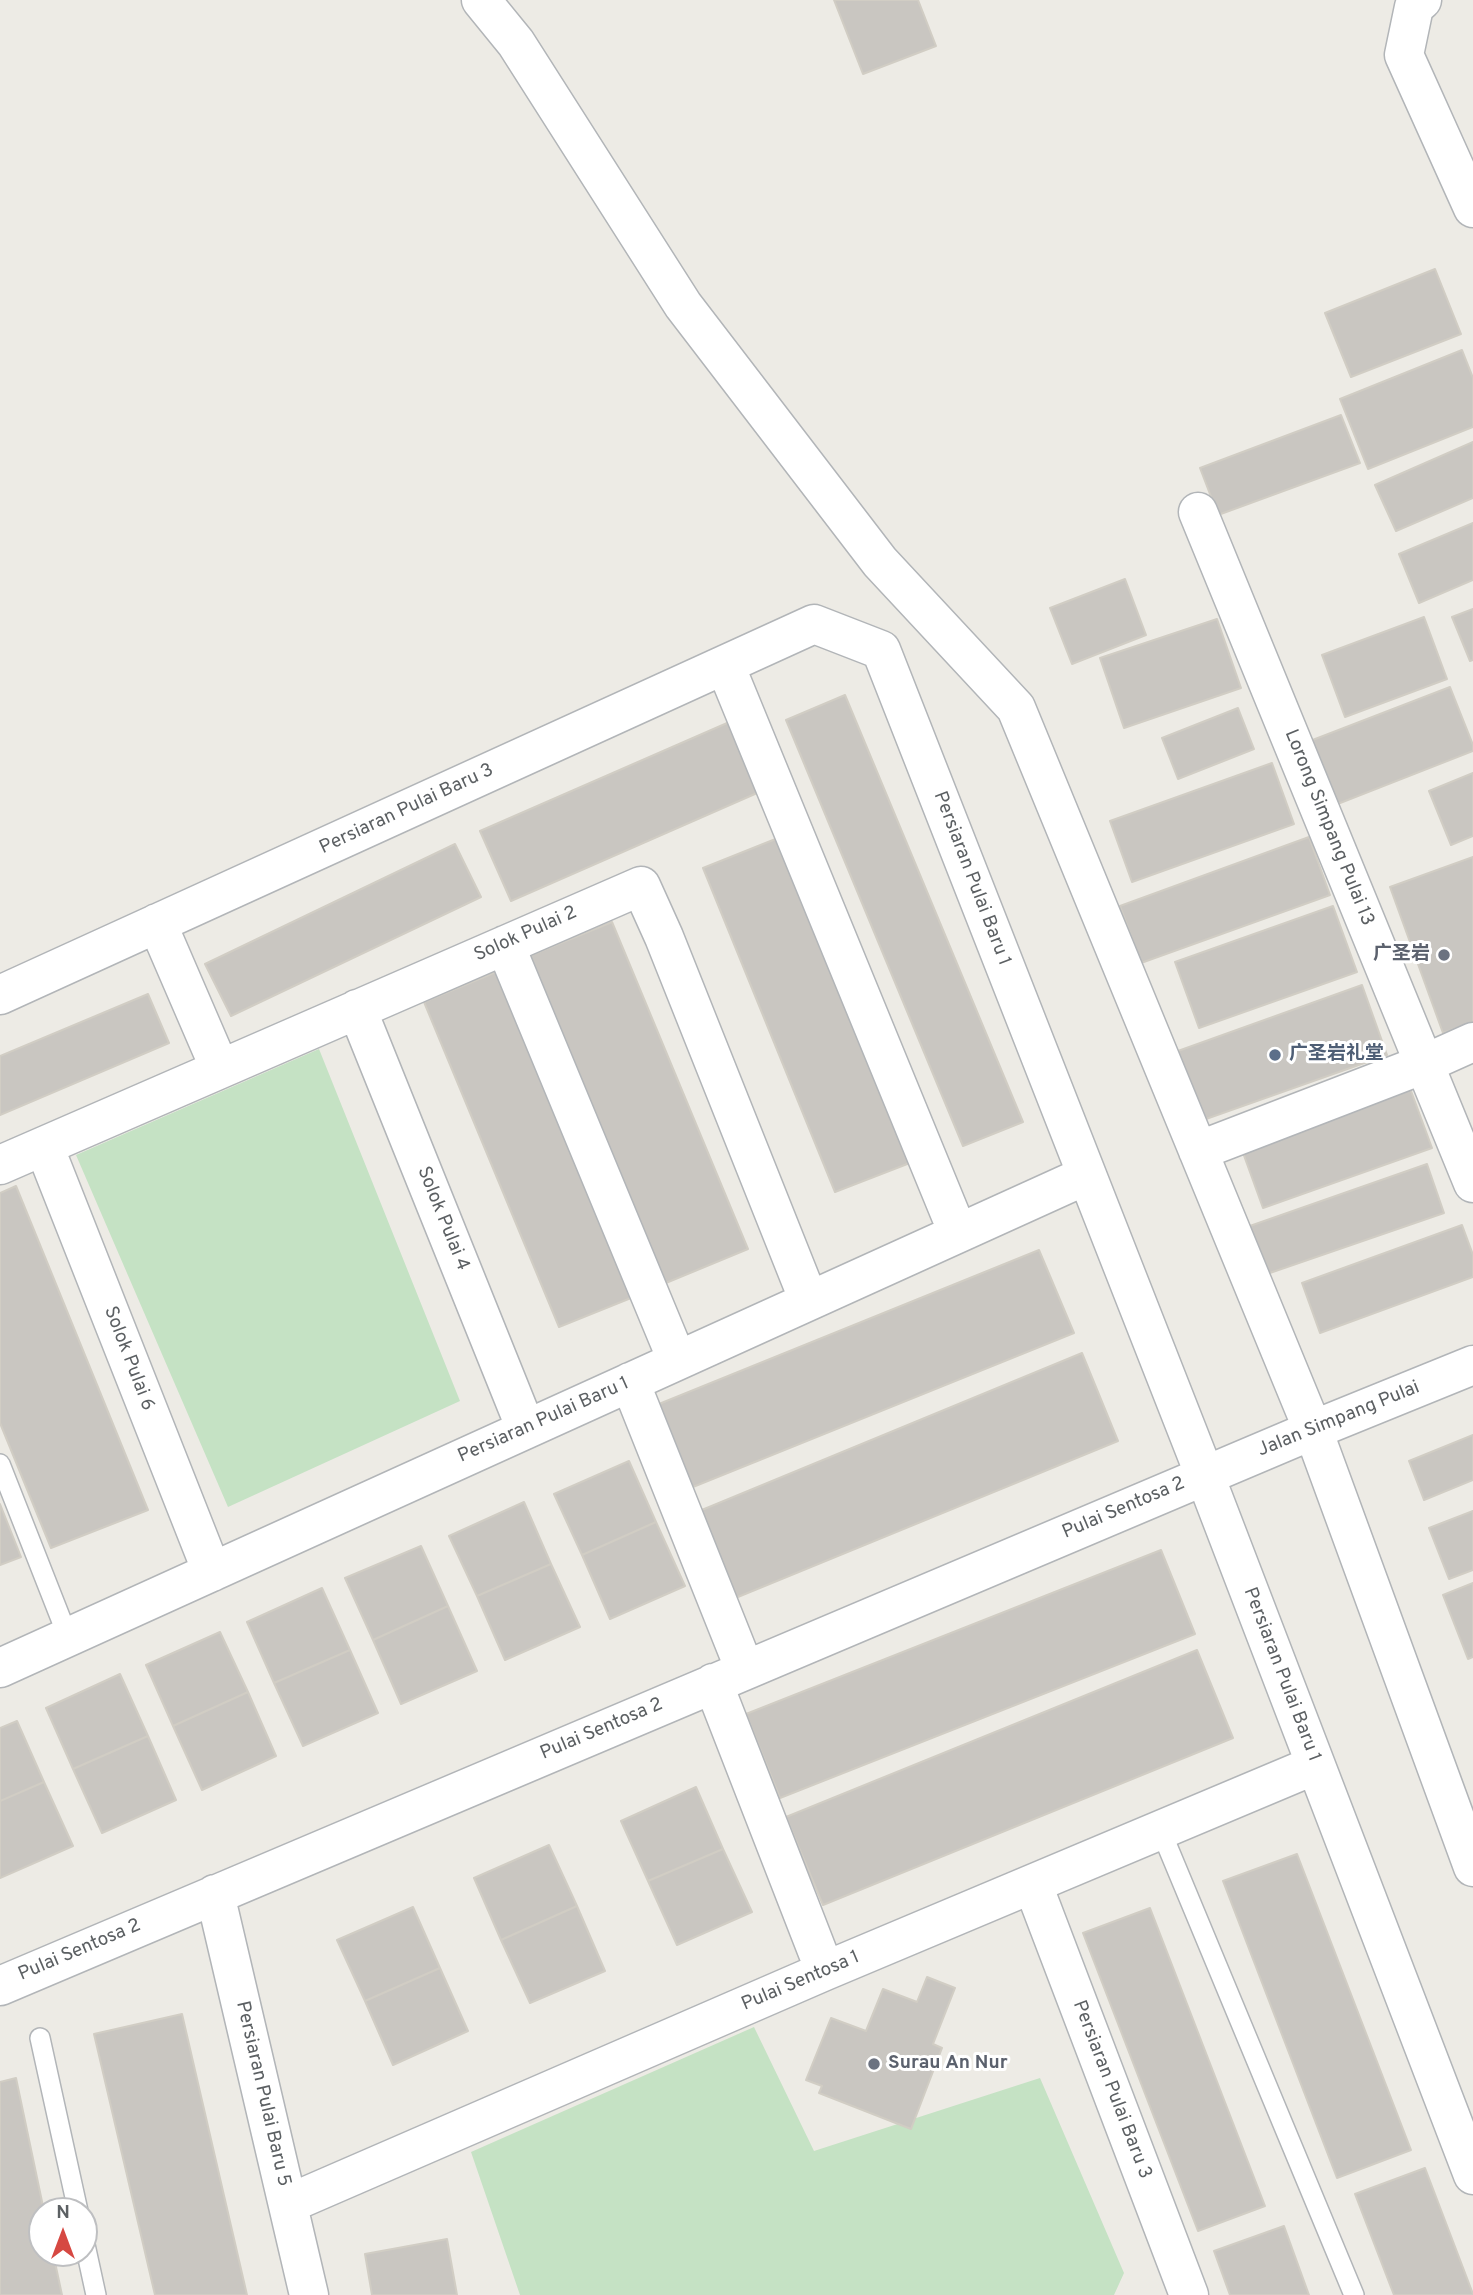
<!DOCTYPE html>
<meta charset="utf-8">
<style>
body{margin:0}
#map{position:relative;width:1473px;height:2295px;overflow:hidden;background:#edebe5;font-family:Overpass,sans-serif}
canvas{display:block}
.north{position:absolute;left:28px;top:2197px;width:70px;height:70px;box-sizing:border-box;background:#fff;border:2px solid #bebfc1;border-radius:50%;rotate:0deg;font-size:19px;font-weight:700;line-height:28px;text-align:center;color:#5c6063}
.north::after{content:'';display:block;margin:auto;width:24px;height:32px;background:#d64842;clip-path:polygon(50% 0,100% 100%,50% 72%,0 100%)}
</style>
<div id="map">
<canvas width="1473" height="2295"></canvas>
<div class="north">N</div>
</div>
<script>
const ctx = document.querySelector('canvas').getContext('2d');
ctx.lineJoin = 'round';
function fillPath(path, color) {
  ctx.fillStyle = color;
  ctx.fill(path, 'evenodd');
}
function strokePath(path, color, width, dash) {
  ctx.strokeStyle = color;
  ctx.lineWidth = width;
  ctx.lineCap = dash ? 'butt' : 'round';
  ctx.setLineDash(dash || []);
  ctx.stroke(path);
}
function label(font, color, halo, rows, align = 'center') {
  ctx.font = font + ' Overpass,"Noto Sans SC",sans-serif';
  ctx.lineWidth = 6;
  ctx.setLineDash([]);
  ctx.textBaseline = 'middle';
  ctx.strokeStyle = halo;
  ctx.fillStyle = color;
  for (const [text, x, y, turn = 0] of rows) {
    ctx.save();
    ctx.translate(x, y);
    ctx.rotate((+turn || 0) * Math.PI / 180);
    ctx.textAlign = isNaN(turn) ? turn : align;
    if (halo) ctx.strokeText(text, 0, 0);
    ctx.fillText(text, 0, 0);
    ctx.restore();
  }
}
fillPath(new Path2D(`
 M319,1049L460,1401L228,1507L76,1155Z
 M754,2027L814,2151L1040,2078L1124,2273L1114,2295H520L471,2152Z`), '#c5e2c4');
const building = new Path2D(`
 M834,0H918L936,46L863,74Z
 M1435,269L1461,334L1351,377L1325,313Z
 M1462,350L1473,378V427L1368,469L1340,399Z
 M1341,415L1360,463L1218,515L1200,468Z
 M1473,442V498L1396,531L1375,485Z
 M1473,523V580L1419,603L1399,554Z
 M1125,579L1146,635L1072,664L1050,608Z
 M1473,609V660L1470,661L1452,617Z
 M1424,617L1447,679L1345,717L1322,655Z
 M1217,619L1241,688L1124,728L1100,658Z
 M1450,687L1473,745V751L1335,805L1310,741Z
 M845,695L1023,1122L963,1146L786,720Z
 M1238,708L1254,749L1178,779L1162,738Z
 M734,720L764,790L511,901L480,831Z
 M1272,763L1294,824L1132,882L1110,821Z
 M1473,773V836L1451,845L1429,791Z
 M783,836L915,1161L835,1192L703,868Z
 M1309,837L1330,895L1141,963L1120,906Z
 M455,844L481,897L231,1016L205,964Z
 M1473,857V1022L1443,1033L1390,887Z
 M1333,906L1357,972L1199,1028L1175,962Z
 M612,922L748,1249L661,1285L524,958Z
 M496,972L631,1298L559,1327L424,1002Z
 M1362,985L1387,1055L1189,1125L1164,1056Z
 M148,994L169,1043L0,1115V1056Z
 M1407,1080L1432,1148L1263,1208L1238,1139Z
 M1427,1164L1444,1213L1264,1275L1247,1227Z
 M16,1186L148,1510L51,1548L0,1423V1193Z
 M1462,1225L1473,1255V1277L1320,1333L1302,1283Z
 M1039,1250L1074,1333L688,1489L654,1406Z
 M1082,1353L1118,1441L733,1599L697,1512Z
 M1473,1435V1480L1424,1500L1409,1461Z
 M629,1461L656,1522L582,1555L554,1494Z
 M524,1502L551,1564L477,1596L449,1536Z
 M0,1504L21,1557L0,1565Z
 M1473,1511V1570L1449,1579L1429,1528Z
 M656,1522L685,1586L610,1619L582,1555Z
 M421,1546L448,1606L373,1640L345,1578Z
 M1161,1550L1195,1634L780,1798L746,1714Z
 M551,1564L580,1627L505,1660L477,1596Z
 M1473,1583V1657L1468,1659L1443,1595Z
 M322,1588L350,1650L274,1683L247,1622Z
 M448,1606L477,1671L401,1704L373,1640Z
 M220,1632L248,1692L173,1726L146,1665Z
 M350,1650L378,1713L303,1746L274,1683Z
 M1197,1650L1233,1738L823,1905L786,1817Z
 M120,1674L148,1736L73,1769L46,1708Z
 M248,1692L276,1756L202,1790L173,1726Z
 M17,1721L44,1782L0,1801V1728Z
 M148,1736L176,1800L102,1833L73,1769Z
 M44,1782L73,1846L0,1878V1801Z
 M696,1787L723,1849L648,1881L621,1821Z
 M549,1845L577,1906L501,1940L474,1878Z
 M723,1849L752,1912L677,1945L648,1881Z
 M1297,1854L1411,2150L1337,2178L1223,1881Z
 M577,1906L605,1971L530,2003L501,1940Z
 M413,1907L440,1968L365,2001L337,1940Z
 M1150,1908L1265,2206L1198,2231L1083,1933Z
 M440,1968L468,2031L393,2065L365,2001Z
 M927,1977L955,1988L933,2044L942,2048L911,2129L819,2093L822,2086L806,2080L831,2018L866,2031L883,1989L917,2002Z
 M182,2014L247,2295H155L94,2034Z
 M16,2078L44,2211H42V2253H53L62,2295H0V2082Z
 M1425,2168L1473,2294V2295H1394L1355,2194Z
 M1284,2226L1309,2295H1230L1214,2251Z
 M447,2239L457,2295H372L365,2254Z`);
fillPath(building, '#c9c6c1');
strokePath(building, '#d1cdc4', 2);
const lane = new Path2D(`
 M0,1464L68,1637
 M1161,1831L1354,2295
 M40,2038L78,2211
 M84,2240L96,2295`);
const street = new Path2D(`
 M481,0L516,43L683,305L880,562L1016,708L1313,1430L1473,1867
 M1422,0L1414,7L1404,55L1473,208
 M1198,512L1473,1183
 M725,665L958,1233
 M157,923L220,1069
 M505,945L677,1360
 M0,995L814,624L881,650L1205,1476L1473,2175
 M357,1009L526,1429
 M44,1146L212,1572
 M1198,1151L1424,1064L1473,1042
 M0,1165L641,886L664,937L809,1301
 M630,1382L745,1670
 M0,1668L1087,1175
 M713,1683L825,1971
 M1033,1885L1189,2295
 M215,1894L309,2295
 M0,1986L1313,1430L1473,1365
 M288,2204L825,1971L1315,1765`);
strokePath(lane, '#b2b5b8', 22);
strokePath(street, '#b2b5b8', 41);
strokePath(lane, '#fff', 19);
strokePath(street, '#fff', 38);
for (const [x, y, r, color] of [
 [1444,955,7,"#6b7280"],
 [1275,1055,7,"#5c6f8a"],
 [874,2064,7,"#6b7280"]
]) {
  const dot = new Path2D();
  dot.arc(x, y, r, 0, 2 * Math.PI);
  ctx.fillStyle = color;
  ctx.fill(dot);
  strokePath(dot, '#fff', 2.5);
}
label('19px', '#5c6063', '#fff', [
 ["Persiaran Pulai Baru 3",407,810,-25],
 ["Lorong Simpang Pulai 13",1328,828,68],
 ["Persiaran Pulai Baru 1",971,879,69],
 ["Solok Pulai 2",526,935,-24],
 ["Solok Pulai 4",442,1219,68],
 ["Solok Pulai 6",128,1359,69],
 ["Jalan Simpang Pulai",1339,1420,-22],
 ["Persiaran Pulai Baru 1",544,1421,-24],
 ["Pulai Sentosa 2",1124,1509,-23],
 ["Persiaran Pulai Baru 1",1281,1675,69],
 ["Pulai Sentosa 2",602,1730,-23],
 ["Pulai Sentosa 2",80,1951,-23],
 ["Pulai Sentosa 1",801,1982,-23],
 ["Persiaran Pulai Baru 3",1111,2090,69],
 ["Persiaran Pulai Baru 5",262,2094,77]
]);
label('bold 19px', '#5b616d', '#fff', [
 ["广圣岩",1430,955],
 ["Surau An Nur",888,2064,"left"]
], 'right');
label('bold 19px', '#4e5e75', '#fff', [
 ["广圣岩礼堂",1289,1055]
], 'left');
</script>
